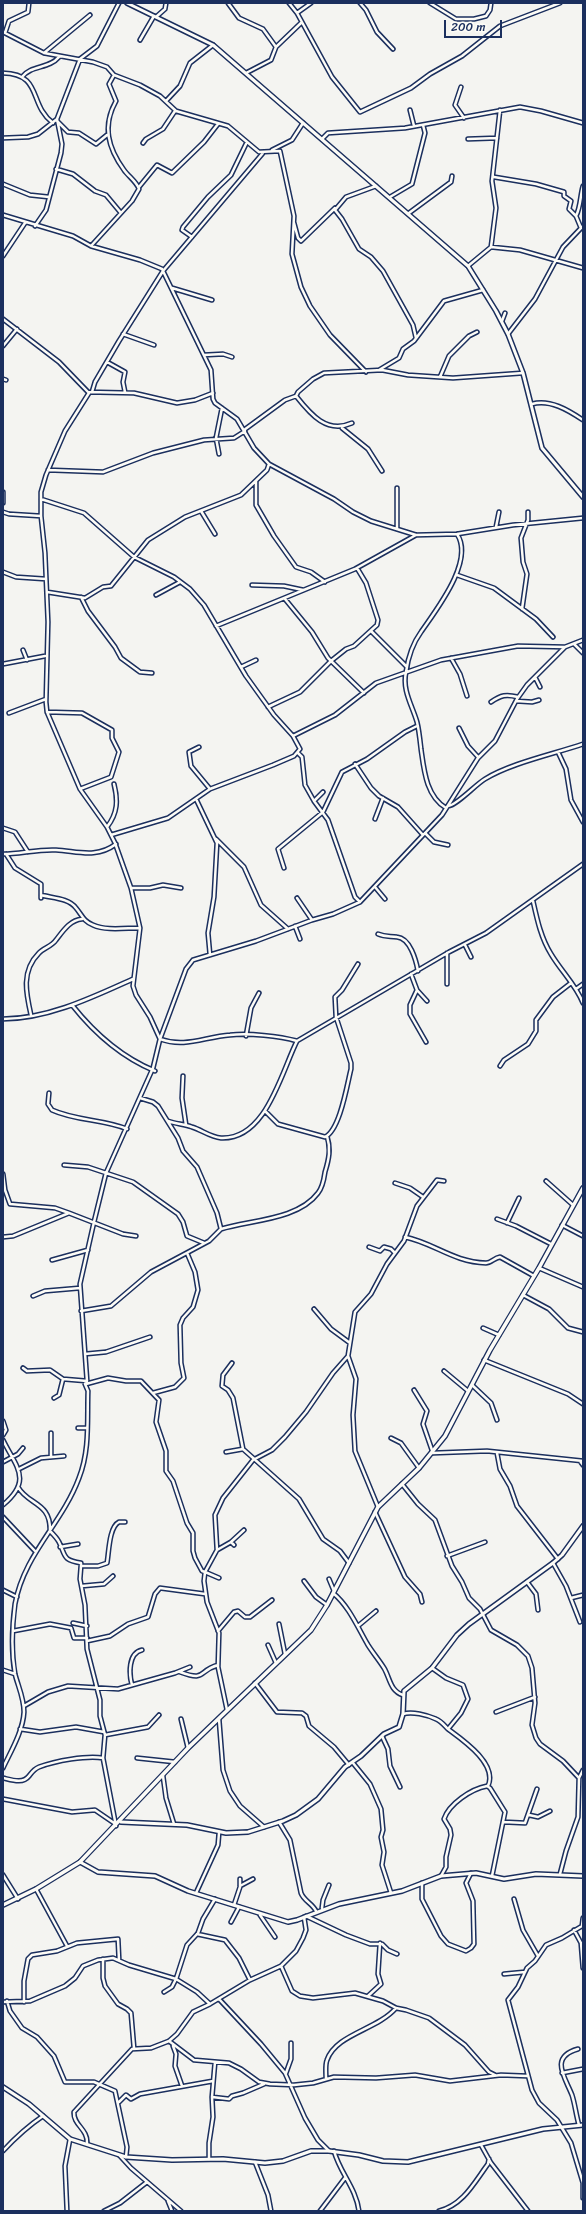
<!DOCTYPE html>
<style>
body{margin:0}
#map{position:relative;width:586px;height:2214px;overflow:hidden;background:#f4f4f1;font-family:Sriracha,sans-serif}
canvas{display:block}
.frame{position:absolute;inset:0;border:4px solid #1b2f5e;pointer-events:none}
.scale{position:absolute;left:444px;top:20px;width:58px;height:18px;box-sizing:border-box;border:2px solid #1b2f5e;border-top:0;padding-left:5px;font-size:12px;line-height:14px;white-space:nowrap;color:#1b2f5e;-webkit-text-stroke:3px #fdfcf7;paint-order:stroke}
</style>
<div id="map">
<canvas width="586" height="2214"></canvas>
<div class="frame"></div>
<div class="scale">200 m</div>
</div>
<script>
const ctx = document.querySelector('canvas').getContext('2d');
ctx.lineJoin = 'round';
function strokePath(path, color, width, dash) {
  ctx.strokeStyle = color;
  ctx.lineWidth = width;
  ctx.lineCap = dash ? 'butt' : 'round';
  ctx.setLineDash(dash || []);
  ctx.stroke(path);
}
const minor = new Path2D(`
 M228,3L239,18L263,29L276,47
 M289,3L297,13
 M311,3L297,13L332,77L360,112L411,88L430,74L462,56L500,26L560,3
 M360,3L366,10L377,32L393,49
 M430,3L456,19H474L486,16L490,10L491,3
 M156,17L165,9L166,3
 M3,32L44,53L93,62L107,67L114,75L140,85L160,96L176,111L228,126L259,152L280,151L294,216L292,254L301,287L310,306L330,335L366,372
 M5,33L9,21L28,12L29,3
 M140,40L154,16
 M44,53L90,15
 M3,73C43,74 28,104 53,123
 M246,73L271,60L276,47L301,23
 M22,77C31,65 49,69 59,57
 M461,87L455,105L464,118
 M166,101L180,86L190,63L213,45
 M410,110L414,126
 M58,122L68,132L79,133L96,144L107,135
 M3,138L28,137L38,134L57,119L80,59L97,46L119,3
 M322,139L328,133L405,128L520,107L541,111L583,123
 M468,139L497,138
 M143,143L146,139L163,129L175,111
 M272,150L292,140L303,123
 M56,169L73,174L95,191L106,195L121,213
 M494,177L536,184L564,192V196L571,201L569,209L576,216L581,228
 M3,184L30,195L49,197
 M376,186L346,197L335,210L342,219L359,249L371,257L383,271L413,325L416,338
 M139,187L157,165L172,173L204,142L218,124
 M390,197L412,184L425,133L423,125
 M409,213L451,182L452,176
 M3,215L73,236L91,246L140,260L162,269L211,370L213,399L215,403L237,419L254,448L269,464L334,499L353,512L371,521L416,535L457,534L513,525L583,518
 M576,216C581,206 580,196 583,186
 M294,223L298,238L301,241L335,208
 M35,226L46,210L61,153L62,144L57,119
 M192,237L182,230L183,227L208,197L231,175L246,144
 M91,246L132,201L139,189C137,182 128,176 124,170C108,148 102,126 116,101L109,84L114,75
 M491,247L496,208L492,181L500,110
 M3,256L25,223
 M468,266L491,247L520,250L583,268
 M172,288L212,300
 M3,319L59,362L88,392L134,393L177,403L195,400L213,393
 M502,321L505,313
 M123,334L154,345
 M508,334L535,299L563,247L583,226
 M3,346L17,329
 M204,355L223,354L232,357
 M107,362L125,372L123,382L125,392
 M379,370L399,358L403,349L414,341L444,301L483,290
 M440,377L449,356L469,336L477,332
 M3,379L6,380
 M92,392L95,382L119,341L163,271L263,153
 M89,393L65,431L46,475L41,492V516L45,553L48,622L46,702L47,712L80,789L107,827L115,843L131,888L140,928L133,986L136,995L150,1017L160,1039C185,1048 204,1037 230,1035C249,1033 279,1036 297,1041L449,952L486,933L583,864
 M296,396C311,415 327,434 352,423
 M532,404C550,399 568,410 583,420
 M342,428L368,449L382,471
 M244,430L285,400L296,396L298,392L313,379L324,373L382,370L408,375L453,378L523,373
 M219,454L216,438L222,408
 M48,470L103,472L153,453L204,440L234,438L245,431
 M256,481V505L274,536L296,567L311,572L325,582
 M397,488V529
 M3,492V503
 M41,499L84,513L134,557L174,577L190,589L204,605L246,676L274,715L293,736L300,749L294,756L273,765L210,789L168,818L111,835
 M201,511L215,534
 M3,512L9,514L41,516
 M496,527L499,512
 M3,572L16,577L46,579
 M457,575L494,588L536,619L553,637
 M252,585L284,586L303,590
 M47,592L85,598L103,587L111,586L148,540L185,517L241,495L267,470L269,464
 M156,595L180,582
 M81,597L88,611L115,647L121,658L140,672L152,673
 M285,599L312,632L328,658L364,693
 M522,609L527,574L523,562L521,538L528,520V512
 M216,626L355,569L416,535
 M371,631L407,667
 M574,644L583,653
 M23,650L27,660
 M451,658L460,674L467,696
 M3,664L45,656
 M241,667L256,660
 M535,677L540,687
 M516,701L532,702L539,700
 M491,702C501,695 506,694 518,697
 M268,707L300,692L331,661L346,649L354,646L377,625L378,620L366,583L357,568
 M47,712L82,713L112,730V738L119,752L111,777L80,789
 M9,713L46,699
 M459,728L468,746L478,757
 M293,736L335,715L376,683L441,660L518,646L565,647
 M199,747L189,752L191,766L210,789
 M558,752L566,769L571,800L583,822
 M298,753L302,757L305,785L314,801L328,820L355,897L360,902
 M355,764L371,788L379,796L398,807L423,835
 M196,799L217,843L214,897L208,933L210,955
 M314,801L323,792
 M448,806C457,805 475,785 485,779C511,763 554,754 583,744
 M446,808C426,796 424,770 421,749C420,740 419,730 417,722C412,705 402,690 406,672C408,658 413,643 421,632C436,610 475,561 457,534
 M375,819L383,798
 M107,827C118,813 118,800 114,784
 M3,828L15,832L28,852
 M425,833L434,842L448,845
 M216,839L244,867L261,905L288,929
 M3,854C20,854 38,849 56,850C77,851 96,859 116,844
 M6,854L15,868L41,884V898
 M284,868L278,849L323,812L342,772L367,759L405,732L417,726
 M375,887L385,899
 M131,888H150L163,885L181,888
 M41,895C52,898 69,898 76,908C82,915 83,921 93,925C106,931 125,928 140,928
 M297,898L312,920
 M533,901C537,919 541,938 551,954C561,971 576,985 583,1003
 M295,926L300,939
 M378,934C385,937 389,936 397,937C410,938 416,960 418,971
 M465,945L471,957
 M411,974L417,990L427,1001
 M447,984V953
 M576,989L583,984
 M417,990L410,1005V1014L426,1042
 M72,1005C95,1034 121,1057 155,1071
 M31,1015C26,993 21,971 39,953C44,948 52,946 56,940C63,931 70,920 82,919
 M3,1019C48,1019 93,997 133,979
 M246,1036L251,1008L259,993
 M500,1066L504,1060L528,1044L536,1031V1020L553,997L571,983
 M183,1076L182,1098L186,1125
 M49,1093L48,1104L52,1110C76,1121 103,1119 127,1129
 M265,1111L278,1124L325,1137C340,1130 347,1085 351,1069V1063L336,1017L335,997L342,990L358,964
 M168,1121C176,1124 184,1124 192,1127C202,1130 210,1137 221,1138C266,1140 281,1073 297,1041
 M64,1165L88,1167L133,1182L178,1214L183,1222L187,1236L204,1243
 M3,1174L5,1190L10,1204L55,1208L69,1213
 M546,1181L573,1205
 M395,1183L410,1188L423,1197
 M497,1219L516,1226L551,1244
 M507,1223L519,1198
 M562,1225L583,1236
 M221,1229C250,1220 298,1220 318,1193C323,1187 324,1179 325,1172C329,1159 331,1149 327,1136
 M3,1237L13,1236L69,1213L123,1234L136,1236
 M405,1237C434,1243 453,1262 486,1263C491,1263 494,1258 500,1257L534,1276
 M369,1247L380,1251L384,1247L391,1249L395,1253
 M52,1260L88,1250
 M539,1268L583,1287
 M523,1295L549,1309L568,1328L583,1332
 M33,1296L45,1291L80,1288
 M314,1309L331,1329L350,1343
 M81,1311L111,1306L151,1272L209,1241L221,1229L217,1213L197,1167L183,1151L178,1138L158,1106L153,1102L140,1098
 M483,1328L499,1335
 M85,1354L106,1352L150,1337
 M348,1356L356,1379L353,1415L355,1451L378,1507
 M484,1360L568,1394L583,1404
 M232,1363L223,1375L222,1386L228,1390L233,1398L243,1449L299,1499L323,1539L340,1551L349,1563
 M23,1368L27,1371L50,1370L63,1379L87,1381
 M444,1371L468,1391
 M86,1384L108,1378L126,1381H141L159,1400L156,1422L166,1451V1471L173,1481L187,1523L193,1533V1551L195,1558L202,1571L205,1572L204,1581L207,1602L219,1633L218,1667L227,1710
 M472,1385L491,1403L497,1420
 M414,1390L427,1411L423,1424L433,1453L487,1451L583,1461
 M153,1393L175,1387L184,1378L181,1363L180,1325L183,1318L193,1307L198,1290L195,1272L187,1253
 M54,1398L59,1395L63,1379
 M3,1421L6,1430L3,1435
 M78,1428H86
 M391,1438L401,1443L419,1468
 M3,1440C16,1467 33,1480 3,1505
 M226,1452L243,1449
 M497,1453L500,1469L510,1486L517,1506L558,1559
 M51,1457V1433
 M580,1461L583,1465
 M3,1462L18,1454L23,1448
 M19,1469L41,1458L64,1456
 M402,1484L418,1504L435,1520L452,1566L462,1582L469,1598L480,1609L491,1630L517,1645L528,1656L532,1668L535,1703L532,1725L536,1738L540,1744L563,1761L579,1778
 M18,1487C28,1505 51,1502 50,1531C53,1534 57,1538 59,1542C66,1556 62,1560 81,1563V1566H98L107,1563C109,1552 109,1527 119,1522H125
 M375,1512L405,1577L420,1594L422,1602
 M3,1517L35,1551
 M231,1542L234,1545
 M60,1547L78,1544
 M217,1550L231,1542L244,1530
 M447,1556L485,1542
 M553,1563L566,1586L580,1622
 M81,1566L80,1579L85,1605L87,1649L100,1700V1716L105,1735L103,1758L116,1826
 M219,1578L205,1572L217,1550L215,1515L223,1498L253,1460L272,1450L285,1437L306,1412L333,1373L348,1356L355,1312L371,1294L387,1264L404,1241L417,1206L437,1180L444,1181
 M329,1579L334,1591
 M304,1581L316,1597L327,1605
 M527,1582L536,1594L538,1610
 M82,1586L104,1584L113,1576
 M3,1590L17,1597
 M333,1593C349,1606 358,1628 368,1645C373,1653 379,1660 384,1668C390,1678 390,1691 403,1695
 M571,1598L583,1595
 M73,1623L87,1626
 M279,1624L285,1654
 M358,1626L376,1611
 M13,1631L50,1624L71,1628L74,1638H87
 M218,1631L234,1612L238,1611L245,1617H250L272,1600
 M87,1641L110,1636L128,1624L148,1617L155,1594L160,1588L205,1594
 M268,1645L276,1663
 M432,1668L446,1678L463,1685L468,1699L461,1713L448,1729
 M3,1670L15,1674
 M180,1672C207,1682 197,1671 218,1665
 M255,1683L277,1712L302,1713L306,1716L309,1726L334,1747L349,1765
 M132,1685C129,1674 128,1653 142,1650
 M24,1706L48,1692L68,1686L118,1689L175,1673L190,1667
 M496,1712L535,1697
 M403,1714C412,1711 427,1715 436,1719C441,1721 444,1725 448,1729C463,1740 498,1764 488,1786
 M181,1719L188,1748
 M219,1719L223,1770L230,1791L240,1806L264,1827
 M20,1729L40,1732L76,1727L104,1732
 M105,1735L148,1727L159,1715
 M382,1736L388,1749L390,1766L400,1787
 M137,1758L175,1762
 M353,1763L370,1784L381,1809L383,1830L381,1837L384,1852L382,1865L391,1893
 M3,1768C11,1751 23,1731 24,1712C24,1698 18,1686 15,1674C11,1651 12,1627 15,1604C24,1554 62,1524 79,1478C90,1450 87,1421 88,1391L85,1384L87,1381L80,1284L94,1222L106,1173L153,1068L160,1039L186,969L193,960L256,941L312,920L333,914L360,902L442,815L478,758L495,741L517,699L527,685L565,647L583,640
 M163,1776L166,1798L174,1824
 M3,1778C12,1780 23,1784 29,1776C32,1772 34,1769 39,1767C55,1761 87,1755 103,1758
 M3,1799L72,1812L95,1810L114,1823
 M529,1815L538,1817L550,1811
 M279,1822L290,1840L301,1893C304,1901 312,1903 316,1911
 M504,1822L525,1823L537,1789
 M560,1874L566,1851L578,1817L579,1778L583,1770
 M3,1875L18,1899
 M441,1876L446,1867V1857L451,1835L450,1829L444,1819C449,1804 471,1789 487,1786L490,1788L505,1812L492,1876
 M422,1883V1899L441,1936L448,1944L466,1951L471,1948L474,1944L473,1901L466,1883L471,1873
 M240,1886L253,1879
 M36,1889L67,1946
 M196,1893L218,1845L219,1833
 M514,1899L523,1930L538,1956
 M234,1905L240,1887V1879
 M322,1908L323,1900L329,1885
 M260,1915L275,1937
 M306,1916L346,1935L370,1944H382L388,1950L397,1954
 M583,1918L582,1926L562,1938L546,1945L535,1961L527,1968L518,1987L508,2000L532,2090L539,2103L557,2120L571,2143L583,2183V2198
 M231,1922L239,1907
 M574,1930L581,1943L583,1968
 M197,1934L225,1940L239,1958L250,1980
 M103,1959V1978L105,1986L118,2004L127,2009L131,2013L134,2048
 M281,1966L292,1991L300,1996L313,1998L355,1993L383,2001L396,2008L406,2010L429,2018L465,2045L489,2072L495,2075
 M504,1974L525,1972
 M164,1992L172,1987L176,1979L187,1945L198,1933L203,1919L215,1899
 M368,1996L381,1984L378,1974L380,1943
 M219,1999L261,2044L285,2073L305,2118L318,2140L329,2151
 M7,2001L10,2011L22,2028L37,2037L54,2056L65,2082H94L115,2091L127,2147L126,2157
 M3,2002L30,2001L65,1986L75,1978L83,1966L98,1960L113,1958L129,1965L176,1979L197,1992L210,2004
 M24,2002V1981L28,1959L32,1955L57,1951L77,1943L118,1939L119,1960
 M169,2041L194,2060L229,2063L241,2069L259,2082L270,2084L294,2085L313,2083L334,2077L376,2078L415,2075L450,2081L501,2075L527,2076
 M173,2046L176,2054L175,2066L182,2086
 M578,2049C549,2057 565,2077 572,2095C575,2104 576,2115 579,2125
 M286,2073L291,2059V2043
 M562,2073L583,2069
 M326,2078C326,2073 325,2065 327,2060C336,2034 377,2030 396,2008
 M212,2097L229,2099L232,2096L243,2093L264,2084
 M119,2102L126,2095L131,2099L140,2094L213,2081
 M87,2143C88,2129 73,2125 74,2112L132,2049L151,2048L169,2041L177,2034L193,2012L210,2004L250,1980L281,1966L296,1951L303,1938L306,1930L304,1917
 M481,2145L491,2163L528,2211
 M3,2151C15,2138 28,2126 43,2116
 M334,2151C340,2173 356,2188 359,2211
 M120,2156L131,2168L181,2211
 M209,2159V2143L213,2117L212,2097L215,2062
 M255,2162L268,2195L271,2211
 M168,2201L172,2211
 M67,2211L65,2166L70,2139
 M104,2211L120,2203L147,2182
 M320,2211L345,2178
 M439,2211C463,2205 474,2183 488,2164L489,2159`);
const tertiary = new Path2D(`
 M127,3L213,45L468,266L496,311L508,334L523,373L542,448L583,497
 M121,1822L187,1825L226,1833L248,1832L283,1821L296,1815L318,1799L345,1767L361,1756L384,1734L399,1727L403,1714L404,1691L432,1668L457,1635L469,1624L553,1563L562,1555L583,1526
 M80,1862L98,1872L155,1876L188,1891L288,1922L297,1920L339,1904L402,1891L441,1876L476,1873L504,1879L536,1874L583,1876
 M3,2087L29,2104L70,2139L126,2157L172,2160L223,2159L265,2163L283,2161L311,2151H329L359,2155L383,2161L408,2162L543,2129L583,2125`);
const secondary = new Path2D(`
 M3,1905L36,1889L80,1862L189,1747L311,1630L327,1605L378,1507L419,1468L445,1436L490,1350L539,1268L583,1188`);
strokePath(minor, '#1b2f5e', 5.5);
strokePath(tertiary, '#1b2f5e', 6);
strokePath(secondary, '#1b2f5e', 6);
strokePath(minor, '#fdfcf7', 2.5);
strokePath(tertiary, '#fdfcf7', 3);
strokePath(secondary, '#fdfcf7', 3.5);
</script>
